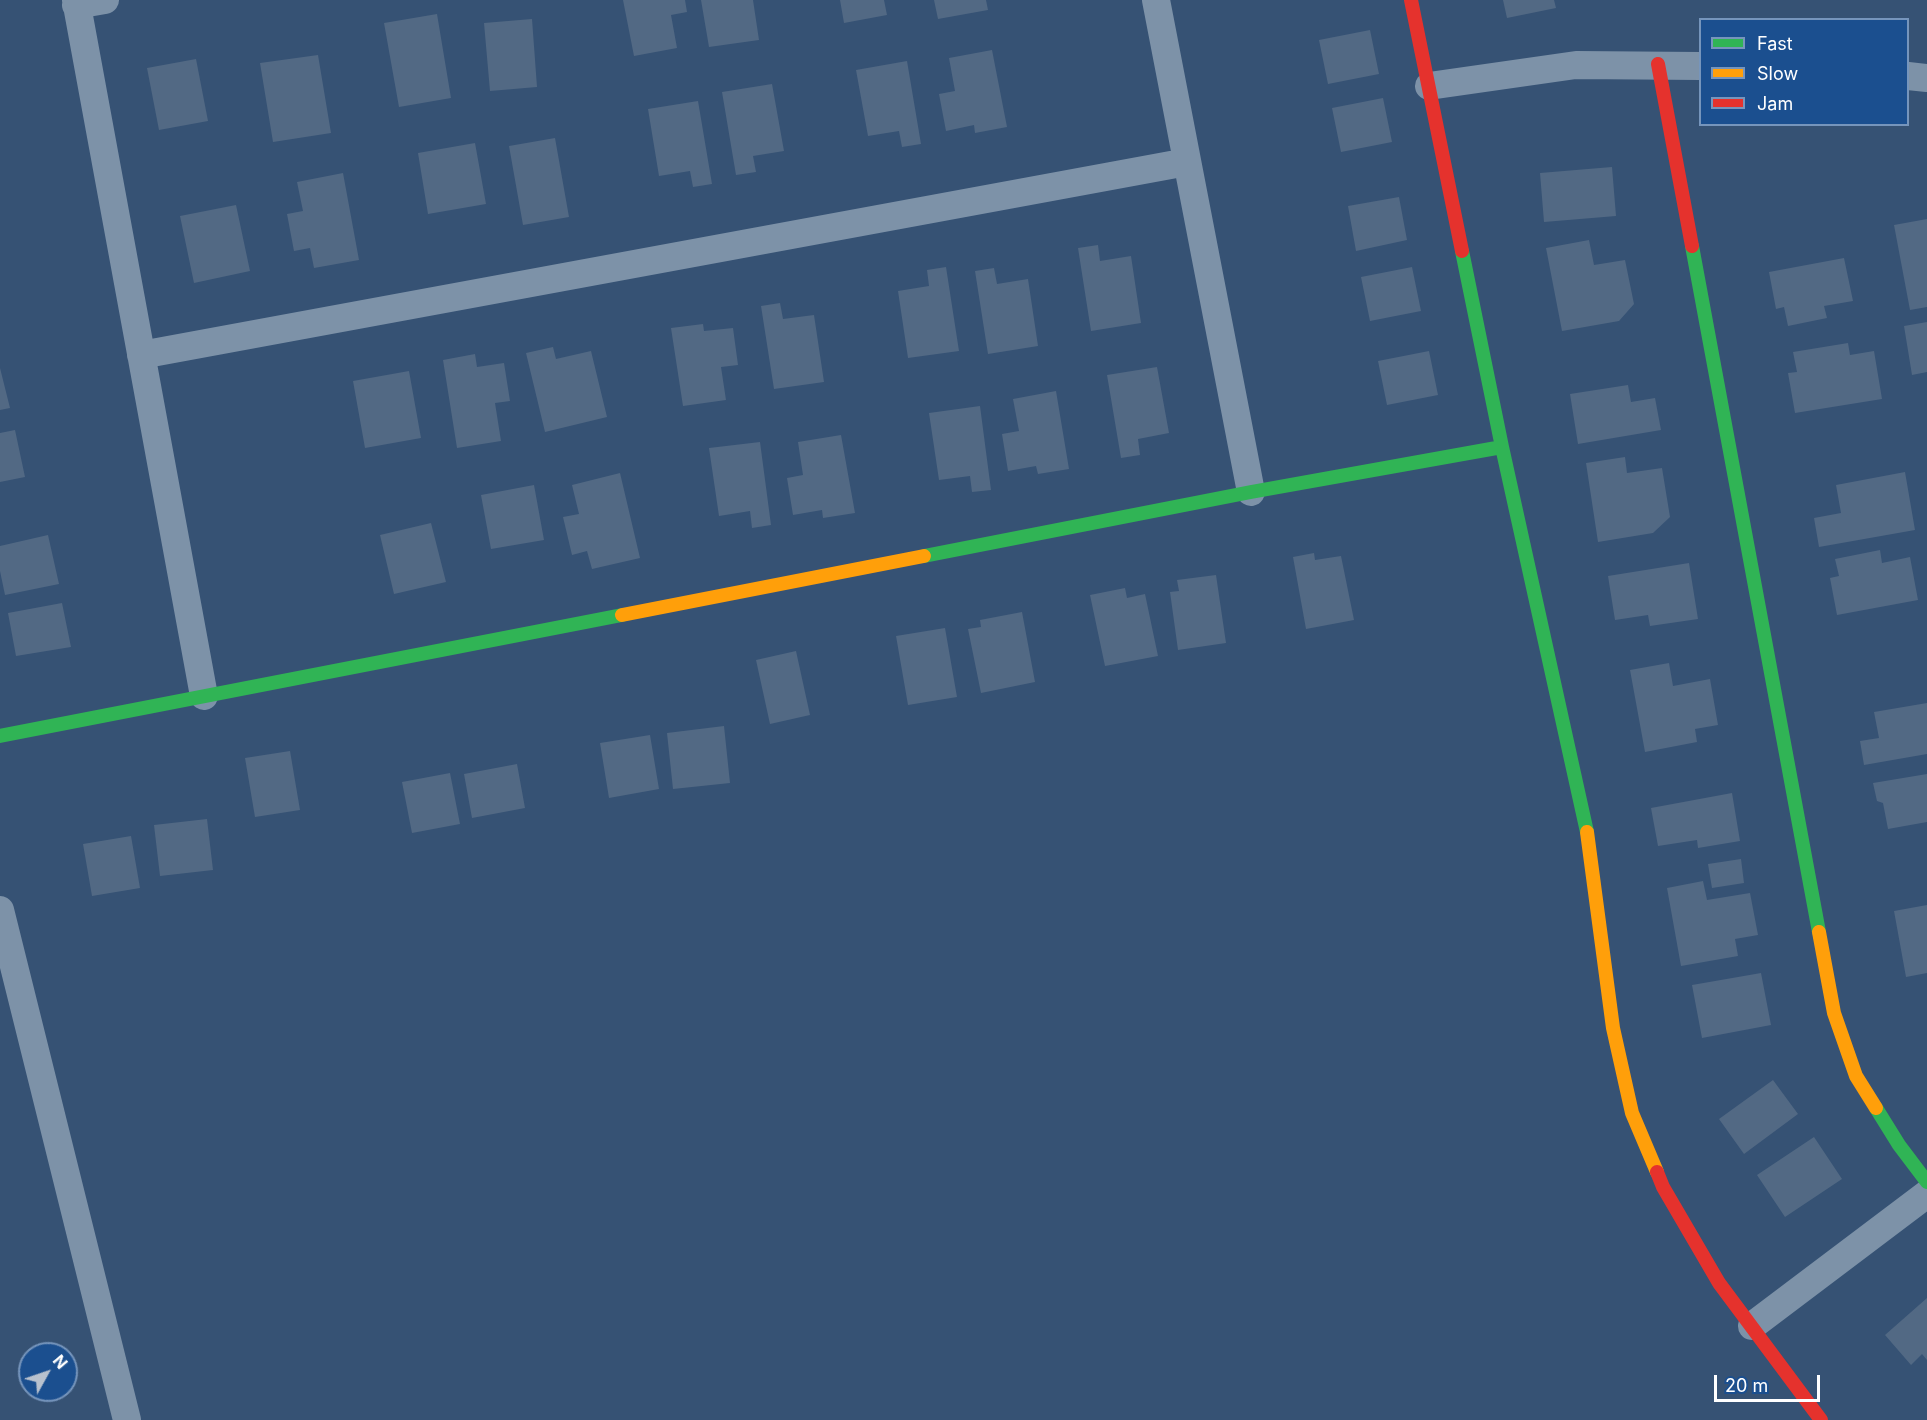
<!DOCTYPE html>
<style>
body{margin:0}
#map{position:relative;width:1927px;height:1420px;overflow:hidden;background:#365274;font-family:Inter,sans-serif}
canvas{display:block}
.legend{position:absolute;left:1699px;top:18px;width:210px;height:108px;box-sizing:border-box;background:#1b4f8f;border:2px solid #7695bc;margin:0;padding:8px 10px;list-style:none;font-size:18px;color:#fff}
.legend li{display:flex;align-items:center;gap:12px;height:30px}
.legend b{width:30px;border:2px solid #7695bc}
.north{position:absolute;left:18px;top:1342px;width:60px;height:60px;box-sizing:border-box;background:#1b4f8f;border:2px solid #7695bc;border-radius:50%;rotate:50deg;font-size:16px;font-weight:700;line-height:24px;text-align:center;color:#fff}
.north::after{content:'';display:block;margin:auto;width:21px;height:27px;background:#b9c2ce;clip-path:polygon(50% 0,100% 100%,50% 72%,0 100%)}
.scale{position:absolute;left:1714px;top:1375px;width:106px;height:27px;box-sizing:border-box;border:3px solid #fff;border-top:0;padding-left:8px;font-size:18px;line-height:21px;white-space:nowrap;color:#fff;-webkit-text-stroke:4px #1b4f8f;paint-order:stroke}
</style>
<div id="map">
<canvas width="1927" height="1420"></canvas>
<ul class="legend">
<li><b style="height:8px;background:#30b455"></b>Fast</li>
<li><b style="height:8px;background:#ff9f0a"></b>Slow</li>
<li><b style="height:8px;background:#e5322d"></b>Jam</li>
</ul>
<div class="north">N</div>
<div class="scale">20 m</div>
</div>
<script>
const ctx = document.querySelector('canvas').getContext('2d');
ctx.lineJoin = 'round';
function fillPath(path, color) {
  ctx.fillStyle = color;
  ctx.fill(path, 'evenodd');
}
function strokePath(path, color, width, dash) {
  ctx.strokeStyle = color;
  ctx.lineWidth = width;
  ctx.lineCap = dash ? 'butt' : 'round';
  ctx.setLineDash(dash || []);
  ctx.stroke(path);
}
fillPath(new Path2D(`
 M623,0H685L687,12L671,15L677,48L634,56Z
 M701,0H753L759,40L709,47Z
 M840,0H884L887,15L844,23Z
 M934,0H986L988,10L938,19Z
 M1503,0H1554L1556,8L1507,18Z
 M437,14L451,98L399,107L384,23Z
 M532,19L537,87L490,91L484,23Z
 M1370,30L1379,74L1328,84L1319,40Z
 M992,50L1007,127L975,133L974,125L946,131L939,94L955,91L949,58Z
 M318,55L331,133L273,142L260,63Z
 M196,59L208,121L159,130L147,68Z
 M907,61L921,144L902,147L899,131L868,136L856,70Z
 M772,84L784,151L753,156L756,172L736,175L722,92Z
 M1383,98L1392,142L1341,152L1332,108Z
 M698,101L712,184L693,187L690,171L659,176L648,109Z
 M555,138L569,217L523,225L509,146Z
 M475,143L486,204L428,214L418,153Z
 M1612,167L1616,216L1544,222L1540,173Z
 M343,173L359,260L314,268L310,248L294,251L287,214L303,211L297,182Z
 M1399,197L1407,240L1356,251L1348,206Z
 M236,205L250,271L194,283L180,216Z
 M1927,219V307L1910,310L1894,225Z
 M1589,240L1594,265L1625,260L1634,304L1619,321L1562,331L1546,248Z
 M1098,245L1100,261L1131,256L1141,323L1091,331L1078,248Z
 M1844,258L1853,301L1824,306L1827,318L1788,326L1784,307L1776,309L1769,272Z
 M946,267L959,351L908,358L898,291L929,286L927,270Z
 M1412,267L1421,311L1370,321L1361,277Z
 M994,268L997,284L1028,279L1038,346L988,354L975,271Z
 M780,303L783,319L814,315L824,382L774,389L761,306Z
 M1927,322V372L1912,375L1904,326Z
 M703,324L704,331L733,328L738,365L721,367L726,400L683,406L671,328Z
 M1848,343L1850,355L1874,351L1882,399L1795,413L1788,373L1797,372L1793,352Z
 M553,347L556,359L591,351L607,417L545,432L526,353Z
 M1429,351L1438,395L1387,405L1378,361Z
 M475,354L477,367L504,363L510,401L495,403L501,441L457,448L443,360Z
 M1157,367L1169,433L1138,439L1140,455L1121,458L1107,375Z
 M0,368L10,408L0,410Z
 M409,371L421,438L365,448L353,381Z
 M1628,385L1631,402L1655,398L1661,430L1578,444L1570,394Z
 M1056,391L1069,469L1038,474L1036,466L1008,471L1002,434L1019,431L1013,399Z
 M980,406L991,490L972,492L970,476L939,480L929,413Z
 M15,430L25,477L0,482V433Z
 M841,435L855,513L823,518L822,510L793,515L787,478L803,475L798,442Z
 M760,442L771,525L752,528L750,511L719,516L709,448Z
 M1625,457L1627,473L1662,468L1670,517L1653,533L1598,542L1586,463Z
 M1905,472L1915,530L1819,547L1814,518L1841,513L1836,485Z
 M620,473L640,558L592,569L587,551L572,555L563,517L579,514L572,485Z
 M534,485L544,540L491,549L481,495Z
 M431,523L446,582L394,594L380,535Z
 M48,535L59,584L5,595L0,571V546Z
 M1880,550L1882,563L1910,557L1918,600L1837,615L1830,578L1839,576L1835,559Z
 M1314,553L1315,560L1341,556L1354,620L1306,629L1293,557Z
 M1689,563L1698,619L1650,626L1648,615L1615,620L1608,576Z
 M1216,575L1226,643L1178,650L1170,592L1179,591L1177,580Z
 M1125,588L1127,598L1145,594L1158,656L1105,666L1090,595Z
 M62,603L71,647L16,656L8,613Z
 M1022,612L1035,682L981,693L968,629L981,627L980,620Z
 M945,628L957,697L908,705L896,636Z
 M796,651L810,715L770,724L756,660Z
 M1669,663L1673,686L1710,679L1718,725L1695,729L1697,742L1645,752L1630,670Z
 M1927,703V754L1864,765L1860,741L1879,738L1874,712Z
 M724,726L730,783L673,789L667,733Z
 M650,735L659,789L609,798L600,743Z
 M290,751L300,810L255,817L245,758Z
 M517,764L525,808L472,818L464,774Z
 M450,773L460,824L412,833L402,782Z
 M1927,774V822L1888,829L1883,803L1877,801L1873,783Z
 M1732,793L1740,841L1698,848L1697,840L1658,846L1651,808Z
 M207,819L213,870L160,876L154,825Z
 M131,836L140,888L92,896L83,844Z
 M1741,859L1744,883L1712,888L1708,864Z
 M1703,881L1707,900L1750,893L1758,935L1735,939L1738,956L1681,966L1667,888Z
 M1927,905V973L1906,977L1894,911Z
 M1761,973L1771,1025L1702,1038L1692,985Z
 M1773,1080L1798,1114L1744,1154L1719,1119Z
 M1814,1137L1842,1179L1785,1217L1757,1175Z
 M1927,1298V1360L1922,1354L1911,1365L1885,1335Z`), '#526984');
strokePath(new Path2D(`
 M76,0L204,696
 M1156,0L1251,492
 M76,5L105,0
 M1908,76L1927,78
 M1429,86L1576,65L1700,66
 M141,355L1187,162
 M0,910L127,1420
 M1752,1326L1927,1194`), '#7d92a8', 28);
strokePath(new Path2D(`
 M1692,246L1819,932
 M1462,251L1502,447L1587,832
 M924,556L1251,492L1502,447
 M0,736L622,615
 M1876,1108L1899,1145L1927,1182`), '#30b455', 14);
strokePath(new Path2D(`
 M622,615L924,556
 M1587,832L1613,1028L1632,1113L1657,1172
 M1819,932L1834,1013L1856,1076L1876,1108`), '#ff9f0a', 14);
strokePath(new Path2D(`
 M1411,0L1462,251
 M1658,64L1692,246
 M1657,1172L1663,1187L1719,1283L1821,1420`), '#e5322d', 14);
</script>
